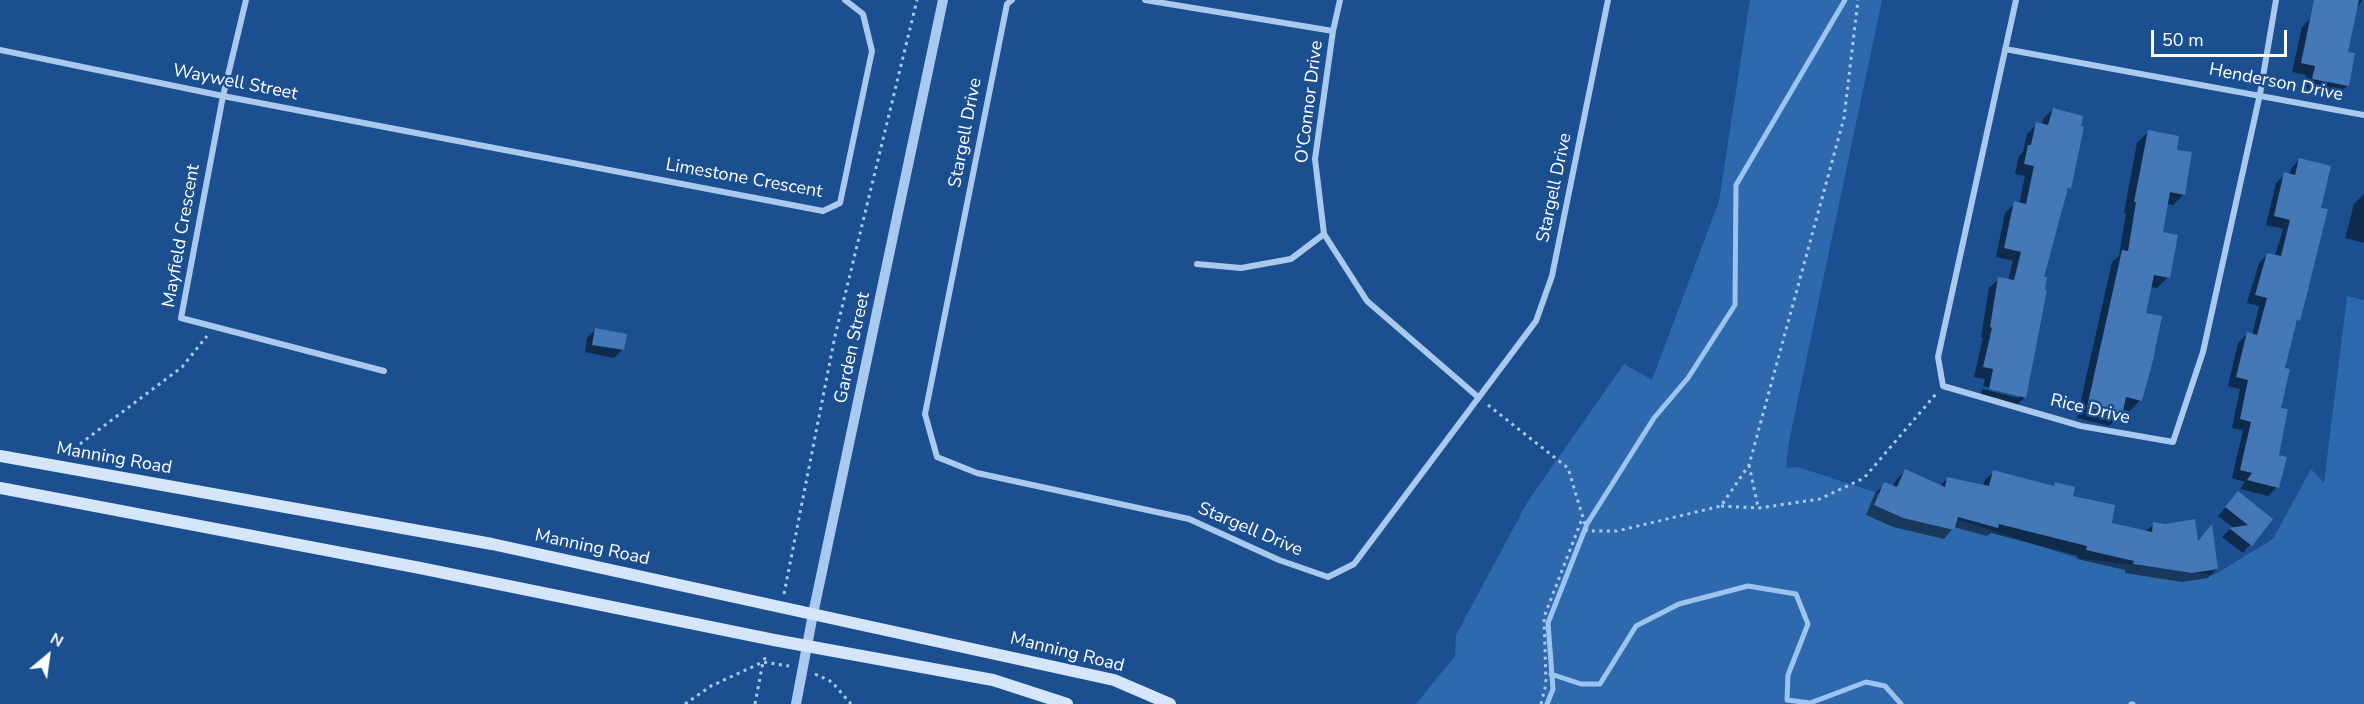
<!DOCTYPE html>
<style>
body{margin:0}
#map{position:relative;width:2364px;height:704px;overflow:hidden;background:#1b4f8f;font-family:"Nunito Sans",sans-serif}
canvas{display:block}
.north{position:absolute;left:18px;top:626px;width:60px;height:60px;-webkit-text-stroke:4px #1b4f8f;paint-order:stroke;rotate:29deg;font-size:16px;font-weight:700;line-height:24px;text-align:center;color:#fff}
.north::after{content:'';display:block;margin:auto;width:21px;height:27px;background:#fff;clip-path:polygon(50% 0,100% 100%,50% 72%,0 100%)}
.scale{position:absolute;left:2151px;top:30px;width:136px;height:27px;box-sizing:border-box;border:3px solid #fff;border-top:0;padding-left:8px;font-size:18px;line-height:21px;white-space:nowrap;color:#fff;-webkit-text-stroke:4px #1b4f8f;paint-order:stroke}
</style>
<div id="map">
<canvas width="2364" height="704"></canvas>
<div class="north">N</div>
<div class="scale">50 m</div>
</div>
<script>
const ctx = document.querySelector('canvas').getContext('2d');
ctx.lineJoin = 'round';
function fillPath(path, color) {
  ctx.fillStyle = color;
  ctx.fill(path, 'evenodd');
}
function strokePath(path, color, width, dash) {
  ctx.strokeStyle = color;
  ctx.lineWidth = width;
  ctx.lineCap = dash ? 'butt' : 'round';
  ctx.setLineDash(dash || []);
  ctx.stroke(path);
}
function label(font, color, halo, rows, align = 'center') {
  ctx.font = font + ' "Nunito Sans",sans-serif';
  ctx.lineWidth = 5;
  ctx.setLineDash([]);
  ctx.textBaseline = 'middle';
  ctx.strokeStyle = halo;
  ctx.fillStyle = color;
  for (const [text, x, y, turn = 0] of rows) {
    ctx.save();
    ctx.translate(x, y);
    ctx.rotate((+turn || 0) * Math.PI / 180);
    ctx.textAlign = isNaN(turn) ? turn : align;
    if (halo) ctx.strokeText(text, 0, 0);
    ctx.fillText(text, 0, 0);
    ctx.restore();
  }
}
fillPath(new Path2D(`
 M1750,0H1882L1789,442L1786,468L1798,467L2076,558L2214,575L2273,539L2311,469L2324,483L2347,296L2364,300V704H1416L1455,656L1456,635L1528,501L1624,364L1652,380L1719,201Z`), '#2e69ad');
fillPath(new Path2D(`
 M2321,0H2362L2356,10L2347,53V86L2338,95L2303,88L2306,75L2292,72L2302,27L2311,18Z
 M2053,109L2069,188L2065,193L2042,278L2025,397L2015,407L1980,398L1982,389L2019,398V395L1983,386L1985,379L1974,377L1983,337H1981L1989,288L1999,279L2008,280L2013,261L1996,257L2005,213L2015,203L2019,204L2025,176L2015,174L2019,156L2023,152L2027,134L2037,124L2042,125L2043,119Z
 M2148,132L2175,151L2184,194L2173,205L2167,204L2162,234L2168,277L2157,288L2150,287L2145,314L2140,400L2130,411L2122,409L2120,415L2109,426L2077,418L2112,262L2119,256L2126,213H2124L2137,143Z
 M2299,160L2320,209L2298,320L2294,324L2283,369L2279,409L2277,487L2268,496L2240,489L2245,482L2232,478L2243,430L2232,428L2240,389L2228,386L2238,343L2247,334L2252,335L2259,306L2247,303L2259,263L2268,254L2275,256L2283,229L2266,225L2276,183L2285,174L2289,175L2291,169Z
 M2364,194V243L2345,238L2354,204Z
 M596,329L623,349L614,358L585,352L587,338Z
 M1905,471L1940,486L1948,478L1983,487L1984,481L1993,472L2052,487L2056,484L2110,524L2145,532L2154,524L2197,542L2211,527L2217,569L2208,578L2182,582L2125,573V570L2077,559L2078,556L1991,533L1987,536L1954,527L1944,539L1893,527L1866,515L1875,493L1885,484L1893,487L1896,480Z
 M2238,493L2271,519L2243,553L2222,537L2230,529L2234,528L2218,516Z`), '#0007');
strokePath(new Path2D(`
 M1551,674L1581,684H1600L1636,626L1679,604L1748,586L1796,594L1808,624L1788,675L1787,700L1810,703L1866,682L1885,686L1901,704
 M1547,704L1553,689L1548,623L1587,524L1654,418L1688,378L1735,305L1736,185L1845,0
 M2131,704H2133`), '#9cc4f0', 5);
fillPath(new Path2D(`
 M2314,0H2359L2348,52L2355,53L2349,86L2312,79L2315,66L2301,63Z
 M2053,108L2083,116L2081,126L2084,127L2071,189L2068,188L2044,277H2047L2045,290H2047L2026,398L1989,389L1993,369L1983,367L1992,328L1990,327L1998,277L2014,280L2021,252L2004,248L2014,201L2026,204L2034,166L2024,164L2028,145H2031L2036,122L2048,125Z
 M2148,130L2179,136L2177,150L2192,152L2185,195L2170,192L2163,232L2178,235L2170,278L2154,275L2146,313L2162,316L2153,360L2142,401L2126,397L2122,416L2087,407L2122,250L2128,251L2136,202H2134Z
 M2299,158L2331,166L2321,208L2328,209L2307,294L2300,321L2297,320L2285,368L2290,369L2281,408L2288,409L2279,455L2287,457L2279,488L2247,480L2252,473L2240,470L2251,422L2240,419L2248,380L2236,377L2247,332L2257,335L2267,298L2255,295L2267,253L2281,256L2290,220L2274,216L2284,172L2295,175Z
 M595,328L627,334L624,350L592,345Z
 M1905,469L1945,487L1947,477L1989,486L1993,470L2054,486L2055,482L2075,487L2073,496L2115,505L2112,523L2152,532L2153,522L2165,524L2195,519L2198,541L2212,524L2218,569L2192,573L2133,564L2134,561L2086,550L2087,546L1999,524L1998,528L1958,517L1954,530L1903,518L1874,505L1884,482L1897,487Z
 M2238,491L2273,519L2252,546L2229,528L2248,525L2225,507Z`), '#4478b7');
strokePath(new Path2D(`
 M1488,405L1568,468L1587,531H1617L1721,506L1749,465L1844,118L1858,0
 M68,453L182,367L207,336
 M1749,465L1758,507
 M1721,506L1759,508L1820,499L1864,478L1936,394
 M784,594L835,336L917,0
 M815,674L832,682L851,704
 M685,704L711,686L763,662L789,666
 M755,704L763,662L767,654
 M1541,704L1546,684L1544,617L1582,519`), '#a9c9ee', 3, [3, 4.5]);
strokePath(new Path2D(`
 M246,0L223,96L181,318L384,371
 M1012,0L1007,4L925,414L937,457L977,473L1189,519L1279,560L1328,577L1354,564L1536,321L1552,276L1608,0
 M1145,0L1333,31
 M1340,0L1333,31L1315,159L1324,234L1367,301L1478,397
 M2016,0L1938,357L1943,386L2081,426L2173,442L2203,352L2260,94L2276,0
 M2005,49L2364,115
 M0,50L223,96L823,211L840,203L872,51L863,14L845,0
 M1197,264L1241,268L1291,259L1324,234`), '#a9c9ee', 6);
strokePath(new Path2D(`
 M796,704L813,614L943,0`), '#a9c9ee', 10);
strokePath(new Path2D(`
 M0,456L492,544L1114,680L1170,704
 M0,488L420,568L774,640L993,680L1067,704`), '#d6e6fa', 12);
label('18px', '#fff', '#1b4f8f', [
 ["Waywell Street",235,83,11],
 ["Henderson Drive",2276,83,11],
 ["O'Connor Drive",1310,102,-83],
 ["Stargell Drive",966,133,-79],
 ["Limestone Crescent",744,179,10],
 ["Stargell Drive",1555,188,-78],
 ["Mayfield Crescent",182,236,-80],
 ["Garden Street",853,348,-78],
 ["Rice Drive",2090,410,13],
 ["Manning Road",114,459,10],
 ["Stargell Drive",1250,530,23],
 ["Manning Road",592,548,12],
 ["Manning Road",1067,653,14]
]);
</script>
